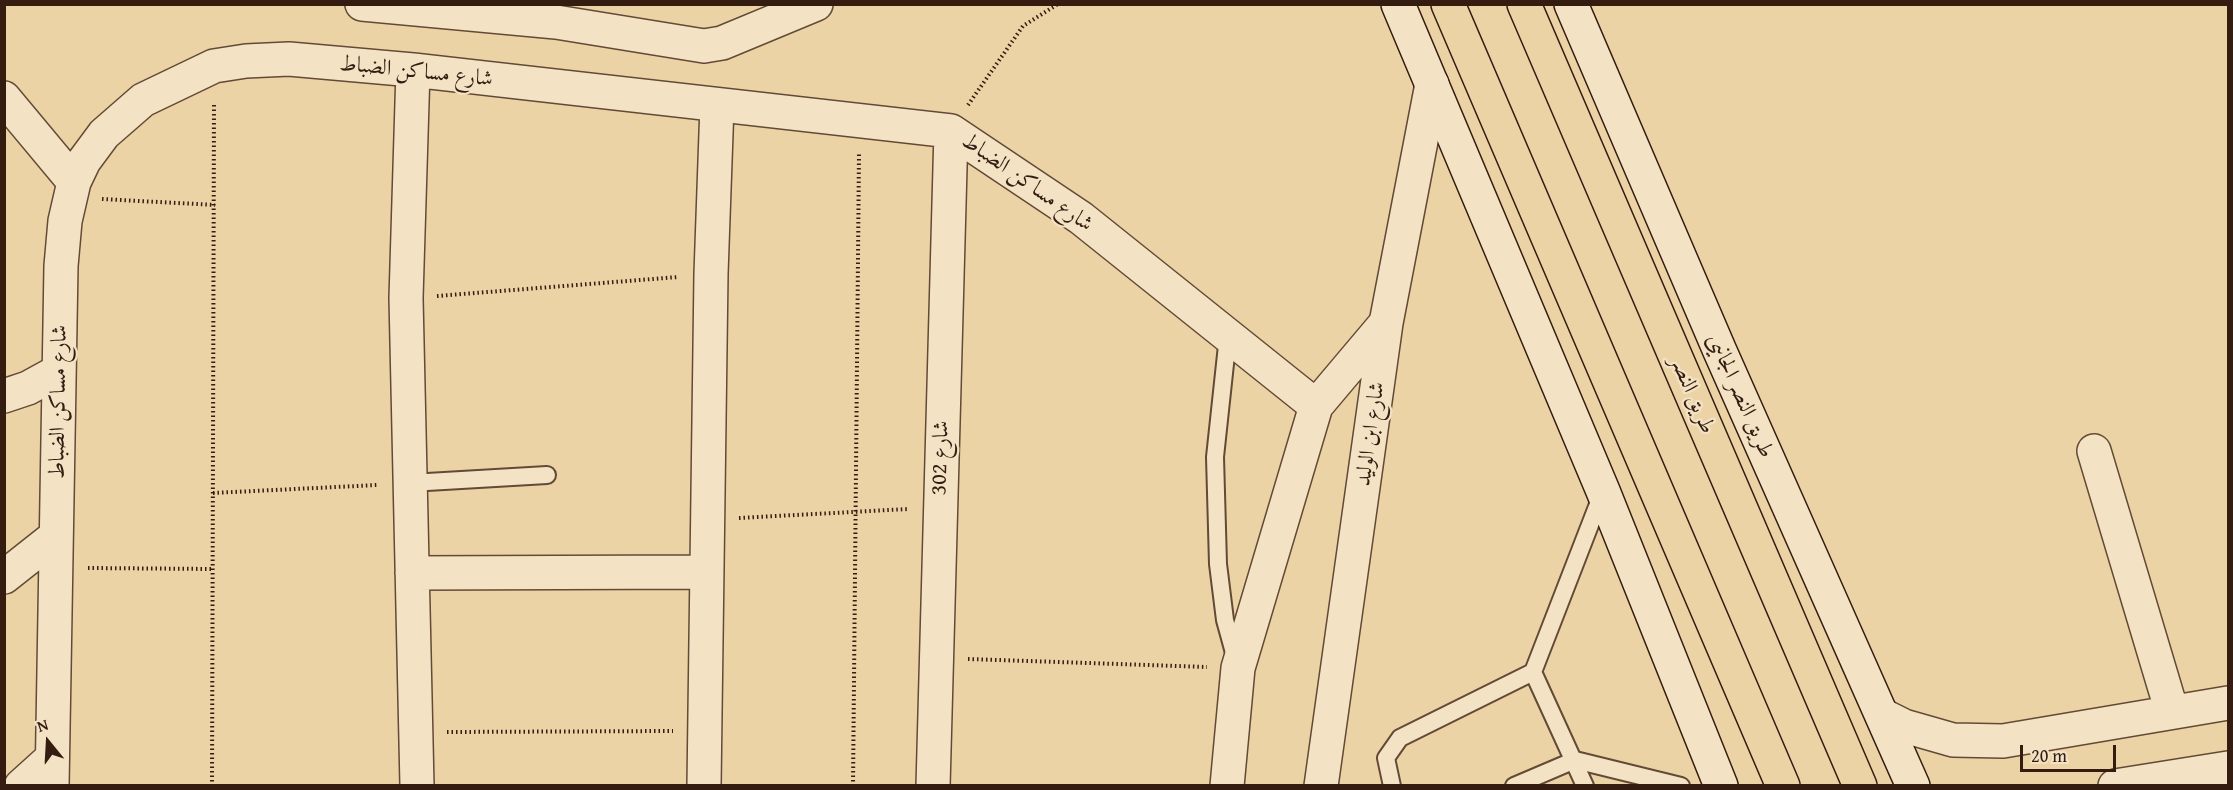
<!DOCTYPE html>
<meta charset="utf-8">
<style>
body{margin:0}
#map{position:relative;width:2233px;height:790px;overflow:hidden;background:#ecd3a5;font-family:"Gentium Book Plus",serif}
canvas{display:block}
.frame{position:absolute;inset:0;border:6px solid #341c11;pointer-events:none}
.north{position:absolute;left:18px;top:712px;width:60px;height:60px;-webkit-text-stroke:4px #f3e2c4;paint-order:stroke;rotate:342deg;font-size:16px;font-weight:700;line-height:24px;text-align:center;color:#341c11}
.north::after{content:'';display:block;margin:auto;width:21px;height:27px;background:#341c11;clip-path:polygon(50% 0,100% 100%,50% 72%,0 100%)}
.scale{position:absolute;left:2020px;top:745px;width:96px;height:27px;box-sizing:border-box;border:3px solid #341c11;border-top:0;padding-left:8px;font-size:18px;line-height:21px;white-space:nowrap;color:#341c11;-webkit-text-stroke:4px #f3e2c4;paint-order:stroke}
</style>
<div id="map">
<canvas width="2233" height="790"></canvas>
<div class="frame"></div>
<div class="north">N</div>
<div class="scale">20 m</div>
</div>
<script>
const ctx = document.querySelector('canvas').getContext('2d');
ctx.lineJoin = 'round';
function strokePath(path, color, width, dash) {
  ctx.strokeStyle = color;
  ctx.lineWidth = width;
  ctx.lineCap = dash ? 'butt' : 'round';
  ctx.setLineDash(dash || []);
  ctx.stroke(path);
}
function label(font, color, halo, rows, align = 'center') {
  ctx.font = font + ' "Gentium Book Plus",Amiri,serif';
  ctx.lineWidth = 4.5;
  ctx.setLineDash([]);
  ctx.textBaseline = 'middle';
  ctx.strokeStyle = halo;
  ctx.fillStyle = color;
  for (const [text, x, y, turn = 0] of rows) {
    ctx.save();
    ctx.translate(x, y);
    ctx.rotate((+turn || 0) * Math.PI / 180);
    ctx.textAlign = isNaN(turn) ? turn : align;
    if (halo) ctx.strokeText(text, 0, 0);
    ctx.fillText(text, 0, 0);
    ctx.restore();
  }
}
const lane = new Path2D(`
 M1228,336L1215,457L1218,564L1225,620L1236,660
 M410,483L547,475
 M1533,672L1585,786
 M1392,786L1386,758L1400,738L1533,672L1602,494
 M1514,786L1575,760L1681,786`);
const street = new Path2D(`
 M362,4L556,22L704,46L722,43L816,4
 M413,70L406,298L417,786
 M4,98L74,182
 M4,396L28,388L59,371
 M2094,451L2172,712
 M412,573L707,572
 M4,577L56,536
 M1882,715L1904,726L1953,740L2003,741L2228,703
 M21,786L52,758
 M52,786L61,266L65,221L74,182L84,161L104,134L143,100L214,66L246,61L289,59L413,70L951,131L1081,218L1316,406
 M704,786L711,274L717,105
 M933,786L951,131
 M1227,786L1238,668L1316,406L1386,323
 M1321,786L1386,323L1432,84
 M2115,786L2228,768`);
const secondary = new Path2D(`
 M1398,4L1603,491L1721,786
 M1571,4L1719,349L1913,786`);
const highway = new Path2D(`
 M1448,4L1783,786
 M1524,4L1860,786`);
strokePath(lane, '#624a36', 20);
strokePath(street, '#624a36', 36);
strokePath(secondary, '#341c11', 36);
strokePath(highway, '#341c11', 36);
strokePath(new Path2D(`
 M968,105L1023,26L1058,4
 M102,199L215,205
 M437,296L678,277
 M213,493L377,485
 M739,518L908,509
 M88,568L213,569
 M968,659L1207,667
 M447,732L673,731
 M212,786L214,102
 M853,786L859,152`), '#341c11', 4, [1.5, 3]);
strokePath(lane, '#f3e2c4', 16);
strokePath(street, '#f3e2c4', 33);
strokePath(secondary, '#f3e2c4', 33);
strokePath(highway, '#ecd3a5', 33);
label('22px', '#341c11', '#f3e2c4', [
 ["شارع مساكن الضباط",416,72,6],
 ["شارع مساكن الضباط",1027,183,35],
 ["طريق النصر",1692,395,67],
 ["طريق النصر الجانيى",1740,396,66],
 ["شارع مساكن الضباط",59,402,-89],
 ["شارع ابن الوليد",1371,434,-82],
 ["شارع 302",941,458,-88]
]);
</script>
